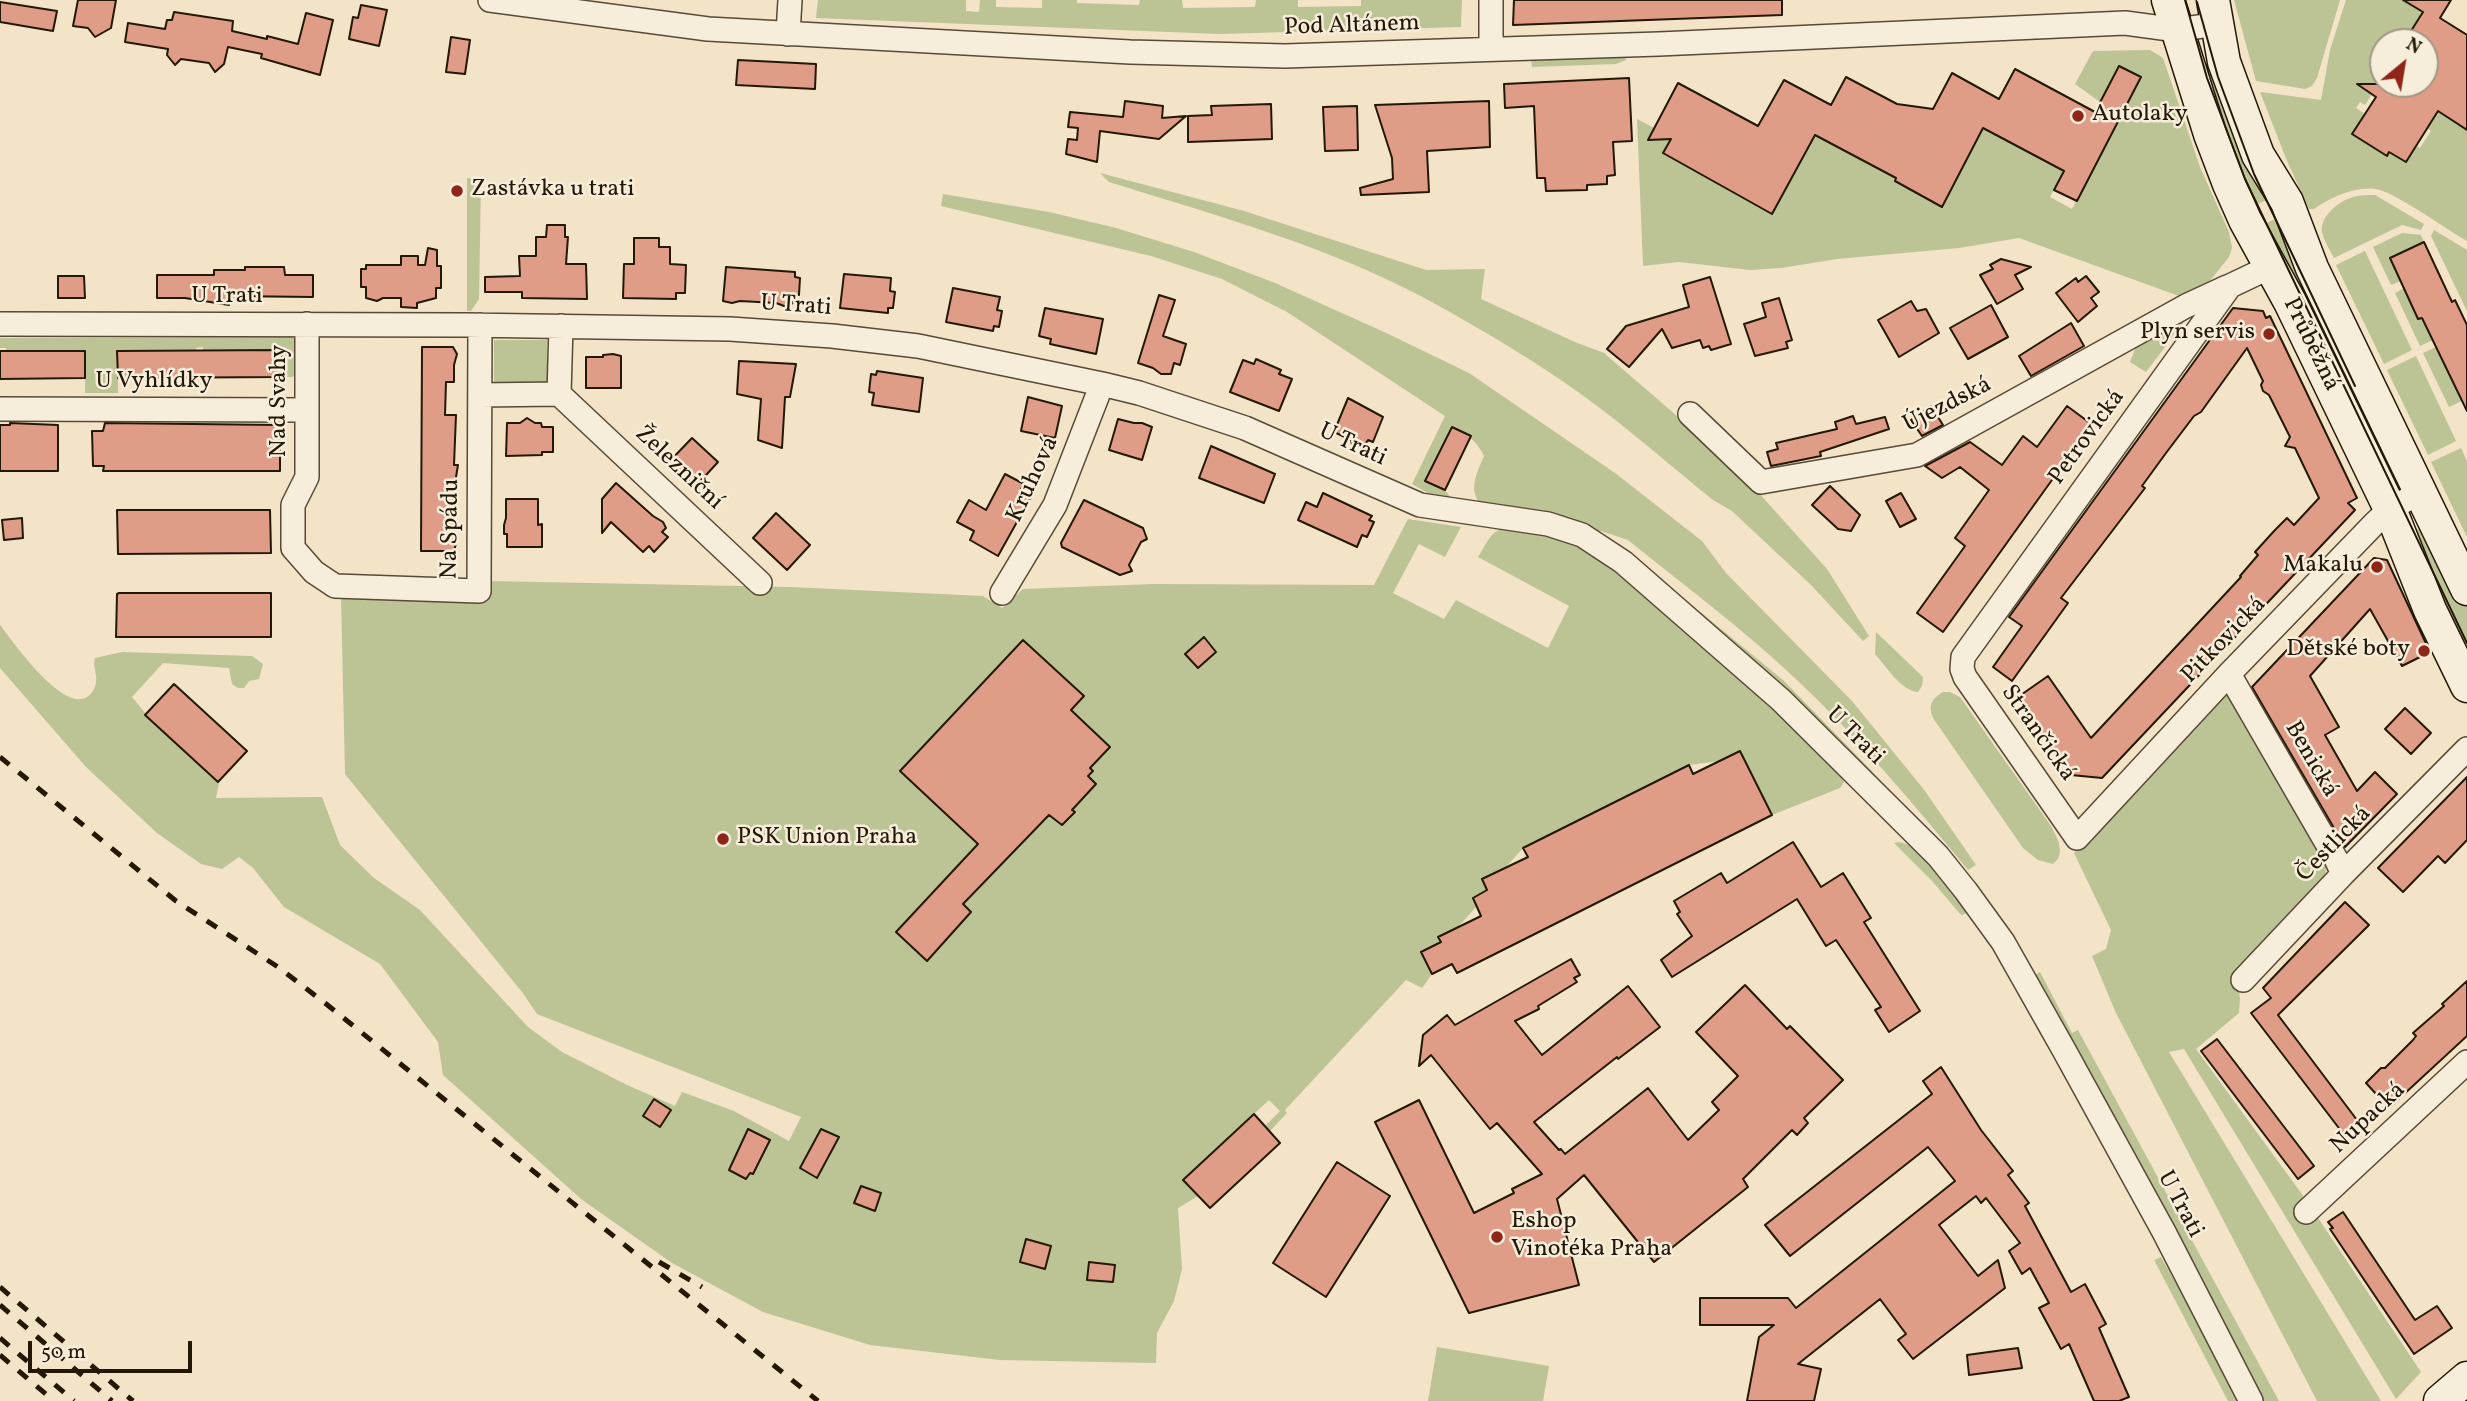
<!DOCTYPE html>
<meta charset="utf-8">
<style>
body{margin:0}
#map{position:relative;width:2467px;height:1401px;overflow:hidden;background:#f3e3c7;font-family:Vollkorn,serif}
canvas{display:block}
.north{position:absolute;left:2369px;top:28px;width:70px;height:70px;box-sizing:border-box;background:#f7eddb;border:2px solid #a29785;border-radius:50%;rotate:30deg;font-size:19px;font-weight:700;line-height:28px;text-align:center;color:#231705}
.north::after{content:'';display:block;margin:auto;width:24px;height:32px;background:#8f2418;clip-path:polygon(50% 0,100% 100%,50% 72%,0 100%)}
.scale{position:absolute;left:28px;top:1341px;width:164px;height:32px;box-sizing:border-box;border:4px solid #231705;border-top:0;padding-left:9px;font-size:21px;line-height:24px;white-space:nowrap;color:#231705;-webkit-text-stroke:5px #f7eddb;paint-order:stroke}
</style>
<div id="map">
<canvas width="2467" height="1401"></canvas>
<div class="north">N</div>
<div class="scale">50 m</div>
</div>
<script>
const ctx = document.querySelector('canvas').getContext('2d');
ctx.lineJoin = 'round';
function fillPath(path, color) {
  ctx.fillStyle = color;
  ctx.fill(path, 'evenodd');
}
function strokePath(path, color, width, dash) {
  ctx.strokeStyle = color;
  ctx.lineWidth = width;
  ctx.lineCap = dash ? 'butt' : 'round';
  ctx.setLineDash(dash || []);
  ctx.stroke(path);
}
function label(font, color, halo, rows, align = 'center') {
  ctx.font = font + ' Vollkorn,serif';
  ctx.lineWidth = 5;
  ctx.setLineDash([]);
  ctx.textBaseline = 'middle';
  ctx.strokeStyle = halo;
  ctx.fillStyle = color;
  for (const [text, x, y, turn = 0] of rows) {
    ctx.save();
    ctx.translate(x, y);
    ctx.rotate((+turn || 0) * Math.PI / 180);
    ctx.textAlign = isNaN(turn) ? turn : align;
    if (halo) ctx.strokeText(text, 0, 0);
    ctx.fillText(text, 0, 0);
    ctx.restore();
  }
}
fillPath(new Path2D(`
 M818,0H966V11L979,12L980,0H996V7L1042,8V0H1077V3L1139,5L1140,0H1182L1183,8L1255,7L1256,0H1298V7L1361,6V0H1462L1461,27L1220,34L816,18Z
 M2234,0H2340L2317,78L2312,86L2305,89L2256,81Z
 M2346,0H2403L2417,9H2425L2404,42H2383V76L2365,105L2360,102L2356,108L2365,114L2387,155L2389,152L2406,162L2417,146L2420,148L2431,131L2427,128L2438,111L2467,118V241C2449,231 2393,191 2376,189C2355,186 2331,197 2314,209H2309L2287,161L2260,92L2321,100L2330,50Z
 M2150,50L2163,58L2200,167L2229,232L2232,248L2229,257L2209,282L2183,295L2179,296L2019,238L1959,248L1837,259L1781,268L1750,270L1679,262L1643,266L1637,119L1654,128L1653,132L1670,141L1663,152L1772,214L1822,123L1834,145L1886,173L1907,158L1895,181L1942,207L1990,116L2002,138L2055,167L2074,152L2050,197L2072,209L2141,78L2119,67L2100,102L2075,84L2093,51Z
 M1624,51L1626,60L1616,64L1532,67L1531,56Z
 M2220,64L2271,198L2251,207L2198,72Z
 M1100,173L1244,211L1426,270L1485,269L1481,299L1575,342L1604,353L1684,422L1758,492L1827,569L1869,636L1863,641L1811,585L1732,511L1713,500C1671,466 1629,429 1585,397C1537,362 1484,331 1432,302C1331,247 1218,216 1109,182Z
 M467,178L481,180L479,299L471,311H467Z
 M943,194L1049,212L1116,228L1194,252L1275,283L1382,331L1469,373L1615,473L1702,541L1726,573L1852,701L1925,791L1976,865L1968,870C1914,805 1859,738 1797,680C1744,630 1685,586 1628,540L1601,531L1588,530L1544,511L1479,503C1469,487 1477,473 1484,456C1477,441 1467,434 1452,427L1426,481L1445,490L1451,498L1431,495L1412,484L1445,416L1287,312L1222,279L1151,256L941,206Z
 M2375,195L2424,224L2421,230L2402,225L2334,258C2330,250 2324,241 2322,232C2320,216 2339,201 2353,197C2360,195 2368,195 2375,195Z
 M2280,217L2396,460L2377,469L2260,226Z
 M2434,230L2467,250V311L2431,236Z
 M2402,233L2421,235L2424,242L2390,258L2401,281L2391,285L2373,247Z
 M2365,251L2412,350L2384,364L2336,265Z
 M2404,288L2418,319L2422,318L2433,340L2420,346L2395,293Z
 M2187,318L2146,372L2130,362L2140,336Z
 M293,337L297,342V373L292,377H282V350H203V347L196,348V351H118V393H85V351H6V348H0V338Z
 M494,340H547V385L494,384Z
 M2436,347L2462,401L2449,407L2423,353Z
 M2416,356L2456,441L2428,455L2387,370Z
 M2461,448L2467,461V537L2431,462Z
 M1408,519L1461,527L1445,557L1419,544L1393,593L1444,619L1456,600L1548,648L1569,606L1478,557C1483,550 1489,535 1497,531C1519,519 1585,549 1606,560L1826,754L1840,771L1844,782L1840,788L1772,815L1740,751L1720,761L1689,765L1523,848L1504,869L1482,879L1487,890L1473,897L1477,906L1457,928L1438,937L1441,942L1421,952L1432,974L1422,988L1406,980L1285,1110L1287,1113L1270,1131L1265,1126L1280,1111L1269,1100L1184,1179L1198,1196L1178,1208L1182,1269L1174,1301L1157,1333L1156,1363L1000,1360L870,1345L763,1312L672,1263L581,1199L443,1075L438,1042L380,964L284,907L253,868L239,857L222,869L201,864L157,833L86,767L0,668V625C12,640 73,729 94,689C100,678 92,669 95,658L122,652L252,656L263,664L259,679L249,681L244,688H238L232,684L229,668L163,663L132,697L146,714L219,782L216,798L322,797L340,845L374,878L420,910L528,1027L562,1052L627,1085L675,1106L682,1092L734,1111L789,1141L801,1117L537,1014L522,992L345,774L341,597L488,601L489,581L790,587L983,596L1002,608L1023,589L1153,584L1374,585Z
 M2428,524L2467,606V669L2408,535Z
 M1605,537L1614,541L1783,680L1869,768L1922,827Z
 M1876,632L1923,677L1922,686L1918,692C1900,690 1886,666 1875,654Z
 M1943,692H1950L1960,697L2051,826C2058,839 2066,854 2053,864L2038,860L2023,848L1933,718C1928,706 1931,699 1943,692Z
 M2225,694L2234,699L2327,854L2325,880L2235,972L2240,998L2239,1013L2196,1049L2304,1197L2421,1372L2396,1399L2184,1049L2169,1052L2381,1401H2317L2116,1013L2092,956L2106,949L2111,930L2074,853Z
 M1899,842L1917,847L1969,913L1961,915L1933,882L1894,843Z
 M2040,972L2072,1033L2078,1030L2279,1401H2259L2033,976Z
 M2161,1257L2188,1304L2202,1322L2243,1401H2228L2154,1260Z
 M1437,1347L1549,1366L1543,1401H1428Z`), '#bcc395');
const building = new Path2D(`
 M78,0H116L111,28L95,37L88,28L73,26Z
 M1514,0H1782V15L1513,25Z
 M2403,0H2451L2440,18L2467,35V130L2438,111L2406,162L2389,152L2387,156L2352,134L2376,97L2357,84H2425V42H2404L2423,12Z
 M0,2L57,11L53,31L0,22Z
 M361,5L387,10L379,46L349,39L353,17L358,18Z
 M174,12L233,21L232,31L267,39V36L298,44L306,13L333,20L320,75L261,58L262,54L228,47L224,64L215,72L209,63L181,59L175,65L167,55L168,49L125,42L128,23L165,29L167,20H172Z
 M451,37L470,40L465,74L446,72Z
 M738,60L816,64L815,89L736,85Z
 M2119,66L2141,77L2077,201L2054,190L2064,171L1983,128L1942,207L1895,181L1896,178L1815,135L1772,214L1663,153L1671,139L1648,140L1678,83L1758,126L1784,80L1831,105L1846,77L1897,104L1933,109L1952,73L1999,99L2015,69L2095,112Z
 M1629,78L1632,141L1613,142L1615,175L1607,176V184L1587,185V190L1546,191L1545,178H1537L1534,106L1505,108L1504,84Z
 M1125,101L1163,106L1162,118L1186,116L1159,139L1100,131L1097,162L1066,154L1068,139L1077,140L1078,128L1068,127L1070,112L1123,117Z
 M1489,101L1490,147L1427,151L1429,192L1361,195L1360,188L1393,179L1392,158L1375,105Z
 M1271,104L1272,139L1188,142V116L1212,115L1211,106Z
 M1357,106L1358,150L1325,151L1323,107Z
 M547,225H565V237H568L566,264H586L587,299L522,298V292H485V277L520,276L519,256H536V237H546Z
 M634,238H659V247H670V264L686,265L685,293H676V299L623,298L624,264H634Z
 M2424,242L2452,302L2455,300L2467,325V411L2422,318L2418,319L2390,258Z
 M428,248L437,250V266H441V288H436V298L417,303V308L401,307V298H383L377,301L366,298V287H361V269H366V265H401V256H418V265H425Z
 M2001,259L2031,267L2015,275L2023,289L1997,304L1980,275L1993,269L1990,265Z
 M245,267H284L285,275H313V297L229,296V305L185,298H157V275H214V270H245Z
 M726,267L795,272V277L800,278L799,295L794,294L793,303L787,307L776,303L740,301L732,303L723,301Z
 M844,274L891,278L890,291L895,292L893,308H888V313L840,308Z
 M58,276H84L85,298H58Z
 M2086,276L2099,292L2091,298L2097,306L2078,322L2056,293L2076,278L2078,282Z
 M1710,277L1731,344L1711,350L1709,346L1703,348L1700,340L1672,348L1662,329L1629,367L1607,349L1626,326L1689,307L1683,285Z
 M953,288L1000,297L997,310L1002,311L999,327L994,326L993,331L946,322Z
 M1159,295L1175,300L1163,336L1186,344L1180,365L1174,363L1171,374H1161L1153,368L1138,363Z
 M1779,298L1792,340L1786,342L1788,348L1755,356L1744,324L1766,317L1762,303Z
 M1911,301L1917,311L1926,309L1939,333L1899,357L1878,320Z
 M1991,305L2008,337L1968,359L1950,328Z
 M1045,308L1103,319L1096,354L1050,344L1051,339L1039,336Z
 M2233,308L2263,311L2266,318L2270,316L2357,498L2348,503L2355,510L2102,778L2071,775L2018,697L2048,676L2091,738L2241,577L2240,576L2258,555L2255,552L2275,530L2287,518L2294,525L2319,498L2295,448L2285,446L2290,437L2269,395L2263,391L2261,385L2263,381L2247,348L2201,412L2194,416L2166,453L2142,486L2145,488L2061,598L2068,603L2012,681L1993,667L2022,626L2009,617Z
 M2071,323L2084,346L2031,376L2019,356Z
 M422,347H453L457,354L454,365V382H446L445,415H456L454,465H458L455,483H453L454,533L457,540L454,551H421Z
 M282,350V377L118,378L117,351Z
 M0,351H85V378L0,379Z
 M613,354L621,356V388H586V357H603V355Z
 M1256,359L1281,370L1279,374L1292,379L1279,411L1230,392L1243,360L1254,364Z
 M739,361L796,364L790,397H785L782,448L758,440L761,399L737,394Z
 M877,371L923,378L919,412L872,405L874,393L869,392L871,374L876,375Z
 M1028,397L1062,406L1055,438L1021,431Z
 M1348,398L1383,417L1373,442L1368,440L1366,443L1353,448L1351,440L1334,432Z
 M1931,406L1943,425L1922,436L1911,420Z
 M2067,406L2090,423L2072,452L1943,632L1917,613L1965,546L1955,538L1989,490L1960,467L1942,478L1925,466L1970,442L2002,465L2023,436L2037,447Z
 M1853,416L1856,424L1885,417L1889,429L1820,452L1821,456L1771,466L1767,452L1778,449L1776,443L1837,429L1835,422Z
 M527,418L535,423H541L542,427H553V452H542V455L506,456L507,423H520Z
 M1118,419L1134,423H1142L1152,427L1142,460L1109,450Z
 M10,423L58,425V471H0V425H10Z
 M105,423L280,425V471H103L104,466H93L92,431H103Z
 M1452,427L1471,436L1445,490L1425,481Z
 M692,438L718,462L696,486L668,463Z
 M1211,446L1275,474L1264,503L1199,478Z
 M1005,474L1024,484L1021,489L1032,495L998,556L970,540L974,531L957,522L969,500L986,510Z
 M616,483L653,516L663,522L666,528L662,532L668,537L654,552L649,546L643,552L611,522L602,533V499Z
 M1830,486L1860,515L1851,531L1838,529L1812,505Z
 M1323,493L1372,516L1369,520L1374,522L1367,537L1362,535L1357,547L1298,520L1306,502L1317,507Z
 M1901,493L1916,519L1900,527L1886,501Z
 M506,499H538V525L542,524V547H507V534H504V525L506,518Z
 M1084,500L1143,528L1147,539L1141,542L1129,565L1132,571L1120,575L1062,547L1061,543Z
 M117,510H270L271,553L118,554Z
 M776,513L810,545L787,570L753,538Z
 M22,518L23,538L4,540L2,520Z
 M2374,558L2387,560L2430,652L2402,666L2370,609L2310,676L2339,727L2325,735L2357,791L2375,772L2397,794L2345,847L2252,687Z
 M119,593H271V637H116L117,594Z
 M1204,637L1216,652L1198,668L1185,654Z
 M1023,640L1084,696L1071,710L1110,747L1090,768L1093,771L1088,776L1096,784L1072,810L1075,812L1062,825L1049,815L963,904L971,912L927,961L896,932L978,844L900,771Z
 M174,684L247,751L218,782L145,715Z
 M2405,708L2431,733L2411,754L2385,729Z
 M1740,751L1772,815L1457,973L1452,964L1432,974L1421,952L1441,942L1438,937L1481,916L1473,898L1487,890L1482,879L1528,857L1523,848L1689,765L1693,774Z
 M2467,777V840L2445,863L2438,856L2403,892L2378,868Z
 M1793,842L1821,887L1843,873L1871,918L1864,922L1920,1011L1889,1032L1875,1010L1881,1007L1836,940L1826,946L1797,899L1672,977L1661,960L1692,936L1677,914L1680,912L1674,901L1721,873L1727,883Z
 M2345,902L2369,925L2278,1015L2363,1128L2348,1140L2251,1013L2271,998L2263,988Z
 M1571,959L1580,975L1574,978L1577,982L1538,1006L1539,1009L1515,1021L1542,1055L1628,986L1660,1027L1618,1059L1617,1057L1534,1122L1559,1150L1561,1149L1565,1154L1648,1088L1688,1140L1719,1110L1712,1102L1738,1076L1696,1032L1745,985L1787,1029L1790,1026L1843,1080L1804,1118L1808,1123L1797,1135L1792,1130L1743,1179L1748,1187L1654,1262L1584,1175L1557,1199L1579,1285L1469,1313L1375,1122L1419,1100L1474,1213L1514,1193L1512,1189L1542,1174L1497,1123L1490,1129L1431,1055L1419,1066L1423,1035L1447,1015L1455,1025Z
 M2467,981V1036L2389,1108L2366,1083L2381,1068H2385L2413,1040L2416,1036L2413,1033L2444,1006L2442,1004Z
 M2217,1039L2314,1166L2298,1179L2201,1051Z
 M1941,1067L1981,1130L2013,1171L2008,1175L2029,1203L2025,1206L2071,1292L2085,1284L2106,1324L2099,1328L2129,1397L2119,1401H2094L2069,1344L2061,1349L2039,1308L2049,1303L2030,1268L2022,1274L2009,1251L2020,1243L1986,1198L1981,1203L1976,1196L1939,1225L1978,1276L1998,1260L2005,1288L1913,1359L1898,1340L1906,1334L1880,1299L1798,1364L1821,1369L1814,1401H1747L1759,1337L1774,1325H1700V1298H1788L1796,1308L1955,1181L1928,1147L1790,1256L1765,1225L1932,1094L1923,1081Z
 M654,1099L671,1110L660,1127L643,1116Z
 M1254,1114L1280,1143L1210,1208L1183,1180Z
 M748,1129L770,1140L753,1174L750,1173L746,1179L729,1170Z
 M821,1129L839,1137L817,1178L800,1168Z
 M1337,1162L1390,1196L1326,1297L1273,1263Z
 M861,1186L881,1193L875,1211L854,1203Z
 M2343,1212L2415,1320L2437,1306L2452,1328L2414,1354L2330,1229L2333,1228L2328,1222Z
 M1026,1239L1051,1246L1045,1269L1020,1262Z
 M1089,1262L1115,1265L1113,1282L1087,1280Z
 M2018,1348L2022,1368L1969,1375L1967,1355Z`);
fillPath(building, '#df9c86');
strokePath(building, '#231705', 2);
const street = new Path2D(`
 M490,0L708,29L1130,52L1285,56L1659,44L2125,23L2177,30L2217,24
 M788,34L790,0
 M1491,47V0
 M2270,267L2230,286L1963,657L1962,669L1965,677L2077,838L2229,674L2374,524L2390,509L2421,492
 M0,324L466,325L730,329L832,336L918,346L1102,384L1139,393L1245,428L1420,505L1548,524L1582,535L1623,562L1781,700L1938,856L1966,891L2003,942L2064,1050L2164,1232L2251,1401
 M307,324V477L293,505V548L314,572L335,586L479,591L480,325
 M559,394L760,583
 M480,395L559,394L561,326
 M0,409L307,410
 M1690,414L1761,482L1917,455L2186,306L2227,287
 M1002,593L1055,505L1102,384
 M2229,674L2336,859L2343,874
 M2243,980L2343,874L2467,749
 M2306,1212L2467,1062`);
const secondary = new Path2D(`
 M2168,0L2210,134L2229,184L2245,220L2290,302L2390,509L2430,610L2467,686
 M2213,0L2224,62L2258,155L2287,202L2312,268L2467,589
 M2440,1401L2467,1378`);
strokePath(street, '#574a36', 26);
strokePath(secondary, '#231705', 35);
strokePath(street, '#f7eddb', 23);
strokePath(secondary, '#f7eddb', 32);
strokePath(new Path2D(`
 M2185,0L2207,78L2245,179L2467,643
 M2197,2L2218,77L2254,174L2355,386`), '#231705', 2);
strokePath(new Path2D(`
 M0,757L176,901L278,967L325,1003L818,1401
 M659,1262L702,1287
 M0,1287L133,1401
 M0,1305L112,1401
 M0,1338L74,1401
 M0,1355L54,1401`), '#231705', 5, [12, 12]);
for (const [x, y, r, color] of [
 [2078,116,7,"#8f2418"],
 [457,191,7,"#8f2418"],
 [2269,334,7,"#8f2418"],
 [2377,567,7,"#8f2418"],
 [2424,651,7,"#8f2418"],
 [723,839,7,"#8f2418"],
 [1497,1237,7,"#8f2418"]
]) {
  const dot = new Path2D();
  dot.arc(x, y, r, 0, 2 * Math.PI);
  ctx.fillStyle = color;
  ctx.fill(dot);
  strokePath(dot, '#f7eddb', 2.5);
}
label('24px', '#231705', '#f7eddb', [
 ["Pod Altánem",1352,27,-2],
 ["U Trati",227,298],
 ["U Trati",796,307,4],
 ["Průběžná",2310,345,64],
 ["U Vyhlídky",154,383],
 ["Nad Svahy",281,401,-90],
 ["Újezdská",1948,406,-27],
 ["Petrovická",2088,438,-54],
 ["U Trati",1352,446,25],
 ["Železniční",678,469,43],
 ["Kruhová",1034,480,-65],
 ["Na Spádu",452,529,-89],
 ["Pitkovická",2225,641,-46],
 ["Strančická",2037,734,55],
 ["U Trati",1854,737,45],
 ["Benická",2310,760,60],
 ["Čestlická",2335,845,-46],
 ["Nupacká",2369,1119,-43],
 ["U Trati",2179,1205,62]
]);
label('24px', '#231705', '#f7eddb', [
 ["Autolaky",2092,116],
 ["Zastávka u trati",471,191],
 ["Plyn servis",2255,334,"right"],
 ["Makalu",2363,567,"right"],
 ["Dětské boty",2410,651,"right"],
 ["PSK Union Praha",737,839],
 ["Eshop",1511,1223],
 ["Vinotéka Praha",1511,1251]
], 'left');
</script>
